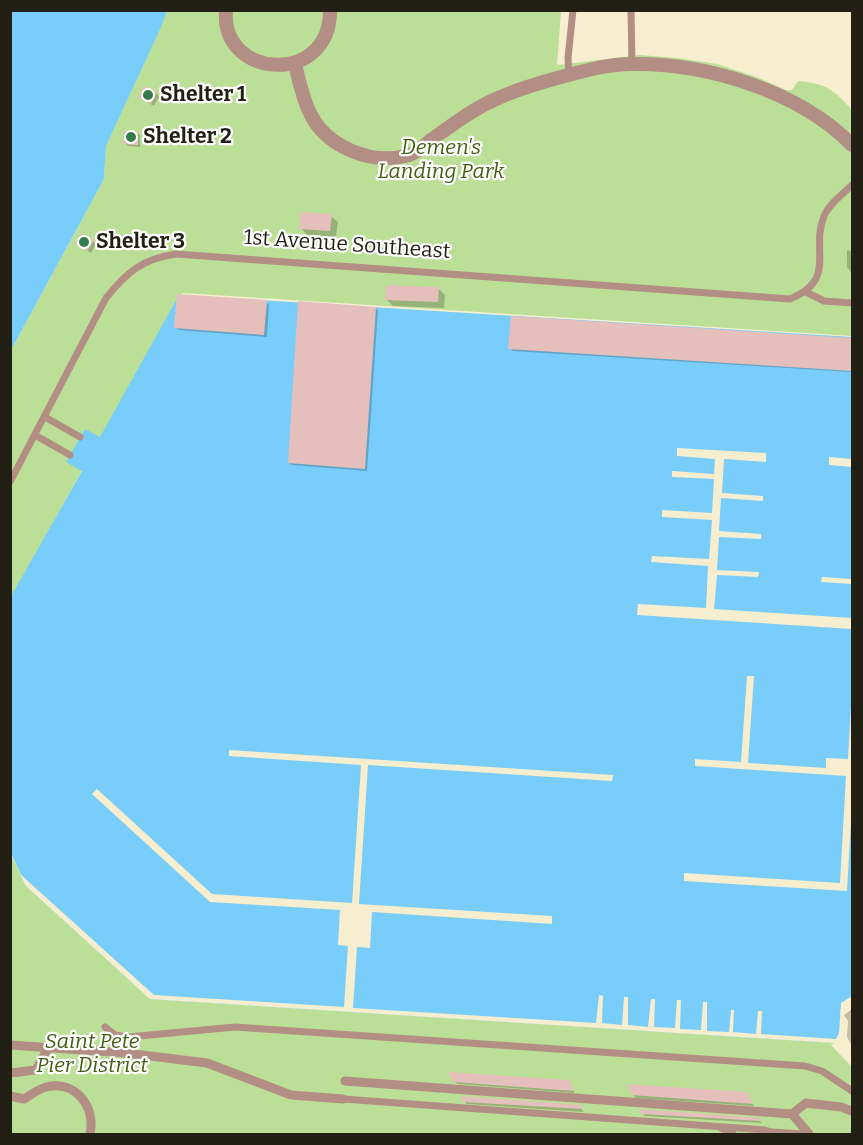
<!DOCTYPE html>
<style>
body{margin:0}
#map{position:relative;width:863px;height:1145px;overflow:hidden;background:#f6eece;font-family:Bitter,serif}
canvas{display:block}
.frame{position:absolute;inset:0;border:12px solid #221f14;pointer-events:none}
</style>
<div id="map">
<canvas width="863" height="1145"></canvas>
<div class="frame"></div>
</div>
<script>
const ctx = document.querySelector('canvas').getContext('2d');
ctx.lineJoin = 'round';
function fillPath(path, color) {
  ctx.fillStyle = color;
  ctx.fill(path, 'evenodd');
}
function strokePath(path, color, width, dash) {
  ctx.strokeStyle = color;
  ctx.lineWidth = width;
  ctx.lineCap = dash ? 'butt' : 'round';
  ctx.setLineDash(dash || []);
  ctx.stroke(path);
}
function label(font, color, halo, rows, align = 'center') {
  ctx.font = font + ' Bitter,serif';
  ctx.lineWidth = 4.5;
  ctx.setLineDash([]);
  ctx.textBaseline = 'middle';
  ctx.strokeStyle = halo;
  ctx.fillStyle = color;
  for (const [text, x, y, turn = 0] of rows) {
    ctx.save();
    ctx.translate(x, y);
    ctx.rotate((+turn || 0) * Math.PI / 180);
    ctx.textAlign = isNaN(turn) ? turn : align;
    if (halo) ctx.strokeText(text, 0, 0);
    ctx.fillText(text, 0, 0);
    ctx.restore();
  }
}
fillPath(new Path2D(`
 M167,11H561L557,65L640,55L678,58L717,64L757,77L786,90H792L798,81C827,84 833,89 852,110V336L183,293L179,296L11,598V350L104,179L106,146Z
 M10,853L26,886L150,999L834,1043L831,1045L852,1067V1134H11Z`), '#bcdf97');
fillPath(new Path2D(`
 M11,10L167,11L161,27L106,146L104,179L11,350Z
 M179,295L852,337V996L841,1003L839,1033L834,1043L150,999L26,886L11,853L10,598L82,471L66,462L85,429L100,437Z`), '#78cdfa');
fillPath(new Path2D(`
 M677,448L766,453V462L724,459L722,493L763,496V501L721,498L719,531L761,534V539L719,537L717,570L759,572L758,577L717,575L714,609L852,618V629L637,615L638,604L706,608L708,566L651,562L652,556L709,559L712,520L662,517V510L712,513L714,479L672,477V471L714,474L715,459L677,456Z
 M829,457L852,459V467L829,465Z
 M822,577L852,579V584L821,582Z
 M747,676H754L748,763L826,768V758L848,759L852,688V803L847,891L684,881V873L840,883L846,776L695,766V759L741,762Z
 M229,750L613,775L612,781L368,765L359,904L552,916V924L372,912L370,948L357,947L353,1008L596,1023L599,995L603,996L602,1023L622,1025L624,997H628V1025L648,1027L651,999H655L654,1027L675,1028L677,1000H681L680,1029L701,1030L703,1002H707V1031L729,1032L731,1010H734L733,1032L756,1034L758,1011H762L761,1034L836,1039L834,1043L150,999L26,886L20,874L154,995L344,1007L348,946L338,945L340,910L210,902L92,794L97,789L212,894L352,903L361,765L229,756Z`), '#f6eece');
fillPath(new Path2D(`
 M156,93L159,96L154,106L140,98Z
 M137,132L140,135V147L128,146L125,143Z
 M331,216L338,222L336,237L307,235L301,228Z
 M93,241L96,244L91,253L77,244Z
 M847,250L852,251V273L847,267Z
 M438,288L445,295L444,308L393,306L387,300Z
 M266,302L269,305L267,337L179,330L176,328Z
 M376,308L378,311L367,471L292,465L289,463Z
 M513,317L852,339V372L513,351L510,348Z
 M852,1009V1046L847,1037L848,1021L844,1015Z
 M454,1081L568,1082L575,1093L458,1084Z
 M746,1093L754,1106L636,1098L633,1095Z
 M464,1101L580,1107L584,1112L467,1104Z
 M642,1113L759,1120L762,1123L645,1116Z`), '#0003');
fillPath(new Path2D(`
 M144,86L157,92L151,104L138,98Z
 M124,131H138V145L123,144Z
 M301,212L332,214L330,231L299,229Z
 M81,233L94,240L87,251L75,244Z
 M386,285L439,287L438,302L385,300Z
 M177,294L267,300L264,335L174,328Z
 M298,301L376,307L365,469L288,463Z
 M511,316L852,338V371L508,349Z
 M448,1072L569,1080L574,1091L453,1082Z
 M626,1084L747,1092L753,1104L632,1095Z
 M460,1096L581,1105L583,1109L463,1102Z
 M639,1109L760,1118L761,1121L641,1114Z`), '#e4bfbc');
strokePath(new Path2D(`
 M631,10L632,64
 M569,75L568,58L573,10
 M806,292L824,301L852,303
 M45,417L80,437
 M35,435L70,455
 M10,482L106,298C127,272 142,259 176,254L790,299C838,279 810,251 824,216C829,204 843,194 852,185
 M105,1027L115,1035L128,1037L235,1027L805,1066L822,1071L852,1091
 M343,1099L765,1130L777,1134
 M721,1128L733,1134
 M773,1132L803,1134`), '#b28e84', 7);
strokePath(new Path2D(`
 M10,1045L126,1053L207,1063L291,1095L343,1099
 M10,1073L36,1070L48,1048
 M345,1081L792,1114L806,1103L841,1107L852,1111
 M10,1096L24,1099C31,1095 38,1089 46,1087C76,1080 96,1107 90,1134
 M792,1114L809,1134`), '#b28e84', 9);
strokePath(new Path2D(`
 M226,10C220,80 331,86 330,10
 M295,64C299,80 302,96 309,111C325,147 372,166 409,155C417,153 425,145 431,140C452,125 473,109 496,99C518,89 542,82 565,76C587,70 609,64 632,64C707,63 799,91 852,145`), '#b28e84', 14);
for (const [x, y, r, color] of [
 [148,95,6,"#347d4b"],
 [131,137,6,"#347d4b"],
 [84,242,6,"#347d4b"]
]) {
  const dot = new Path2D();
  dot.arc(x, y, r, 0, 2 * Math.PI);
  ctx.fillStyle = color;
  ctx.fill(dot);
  strokePath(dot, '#fff', 2);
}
label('bold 21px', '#221f14', '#fff', [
 ["Shelter 1",160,95],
 ["Shelter 2",143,137],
 ["Shelter 3",96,242]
], 'left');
label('italic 21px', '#415f13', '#fff', [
 ["Demen's",441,148],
 ["Landing Park",441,172],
 ["Saint Pete",92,1042],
 ["Pier District",92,1066]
]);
label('21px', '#221f14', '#fff', [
 ["1st Avenue Southeast",347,245,4]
]);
</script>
